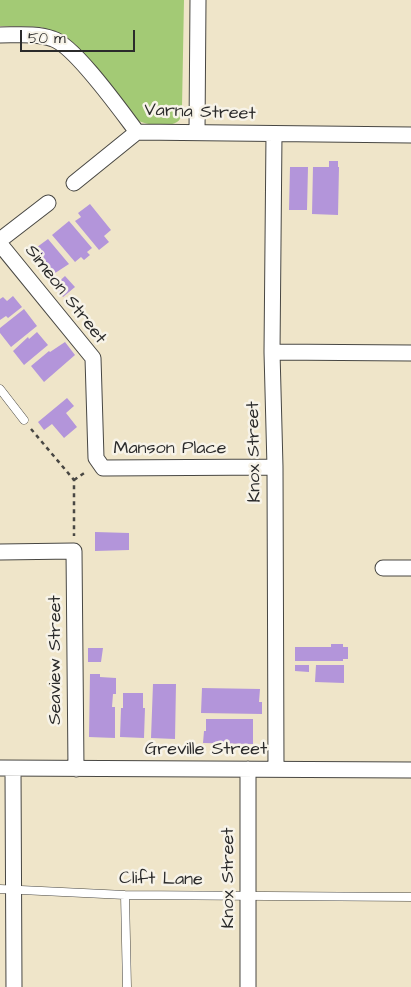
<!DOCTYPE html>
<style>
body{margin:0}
#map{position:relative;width:411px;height:987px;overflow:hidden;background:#efe5c9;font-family:"Architects Daughter",sans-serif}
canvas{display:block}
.scale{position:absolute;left:20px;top:30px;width:115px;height:22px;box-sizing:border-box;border:2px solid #2b2b2b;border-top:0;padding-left:6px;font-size:15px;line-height:18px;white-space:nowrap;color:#2b2b2b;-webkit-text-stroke:4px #f7f3e8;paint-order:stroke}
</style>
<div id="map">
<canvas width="411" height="987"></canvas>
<div class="scale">50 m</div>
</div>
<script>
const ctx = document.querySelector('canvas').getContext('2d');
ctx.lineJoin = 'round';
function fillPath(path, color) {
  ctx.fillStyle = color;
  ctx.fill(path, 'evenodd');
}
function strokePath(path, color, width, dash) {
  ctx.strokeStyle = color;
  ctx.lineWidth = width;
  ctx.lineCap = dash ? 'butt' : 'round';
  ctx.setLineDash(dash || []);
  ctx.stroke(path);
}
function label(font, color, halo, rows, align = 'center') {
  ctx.font = font + ' "Architects Daughter",sans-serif';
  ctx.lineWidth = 5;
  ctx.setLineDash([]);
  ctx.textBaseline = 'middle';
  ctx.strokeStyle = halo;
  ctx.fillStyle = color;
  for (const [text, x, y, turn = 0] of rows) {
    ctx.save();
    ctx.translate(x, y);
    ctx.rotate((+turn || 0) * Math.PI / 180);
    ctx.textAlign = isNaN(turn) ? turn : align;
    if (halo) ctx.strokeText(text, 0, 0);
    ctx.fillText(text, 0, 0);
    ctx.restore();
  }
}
fillPath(new Path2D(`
 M0,0H184L182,107C182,112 182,119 177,122C168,128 143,125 135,119L75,44L62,35L41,27L0,26Z`), '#a3ca75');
fillPath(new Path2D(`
 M329,161H338V167H339L338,215L312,214L313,167H329Z
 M290,167H308L307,210H289Z
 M90,204L111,230L104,236L109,242L99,250L75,221L81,217L78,213Z
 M69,221L92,248L87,252L90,255L84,260L81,257L75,262L52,235Z
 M48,239L69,264L49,277L29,253Z
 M65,276L75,287L63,297L54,286Z
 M13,296L22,307L8,318L6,316L0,320V299L3,297L7,301Z
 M24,309L37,326L11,347L0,333V328Z
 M37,332L48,345L24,365L13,351L28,337L29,339Z
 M65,342L75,355L44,382L31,366L49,351L50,352Z
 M67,398L74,406L66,413L77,427L64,438L52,424L44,430L38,422Z
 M95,532L129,533V550L95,551Z
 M331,644H343V647H348V659H343V661H295V647H331Z
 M88,648H103L101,662H88Z
 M295,665H309V672L295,671Z
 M316,665H344V683L315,682Z
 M90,674H100V677L116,678V694H113L112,707H115V738L89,737Z
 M153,684H176L175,739L151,738Z
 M202,688L260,689L259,702H262V714L201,713Z
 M123,693H143V708H145L144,738L120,737L121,708H123Z
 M206,719H253V744L203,743L204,731H206Z`), '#b395da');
const lane = new Path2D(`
 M0,389L24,420
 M0,889L125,895L411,897
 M125,895L127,987`);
const street = new Path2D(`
 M0,35C17,35 37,33 53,39C75,46 121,111 137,132
 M137,132L411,135
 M197,132L198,0
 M274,134L272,352L275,467L276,769
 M74,183L137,132
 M0,240L48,203
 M0,244L93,358L96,458L103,468L275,467
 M272,352L411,353
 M0,552L74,551L76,769
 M383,568H411
 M0,768L411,770
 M13,769L14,987
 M248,987V769`);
strokePath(lane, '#484743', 9);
strokePath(street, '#484743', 17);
strokePath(new Path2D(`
 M31,429L74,480V536
 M74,480L87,471`), '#484743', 2.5, [4, 4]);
strokePath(lane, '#fff', 8);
strokePath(street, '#fff', 15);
label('18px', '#2b2b2b', '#f7f3e8', [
 ["Varna Street",200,113,2],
 ["Simeon Street",65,295,52],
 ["Manson Place",170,449],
 ["Knox Street",255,452,-91],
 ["Seaview Street",56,660,-90],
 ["Greville Street",206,750],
 ["Knox Street",229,878,-90],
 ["Clift Lane",161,880,1]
]);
</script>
